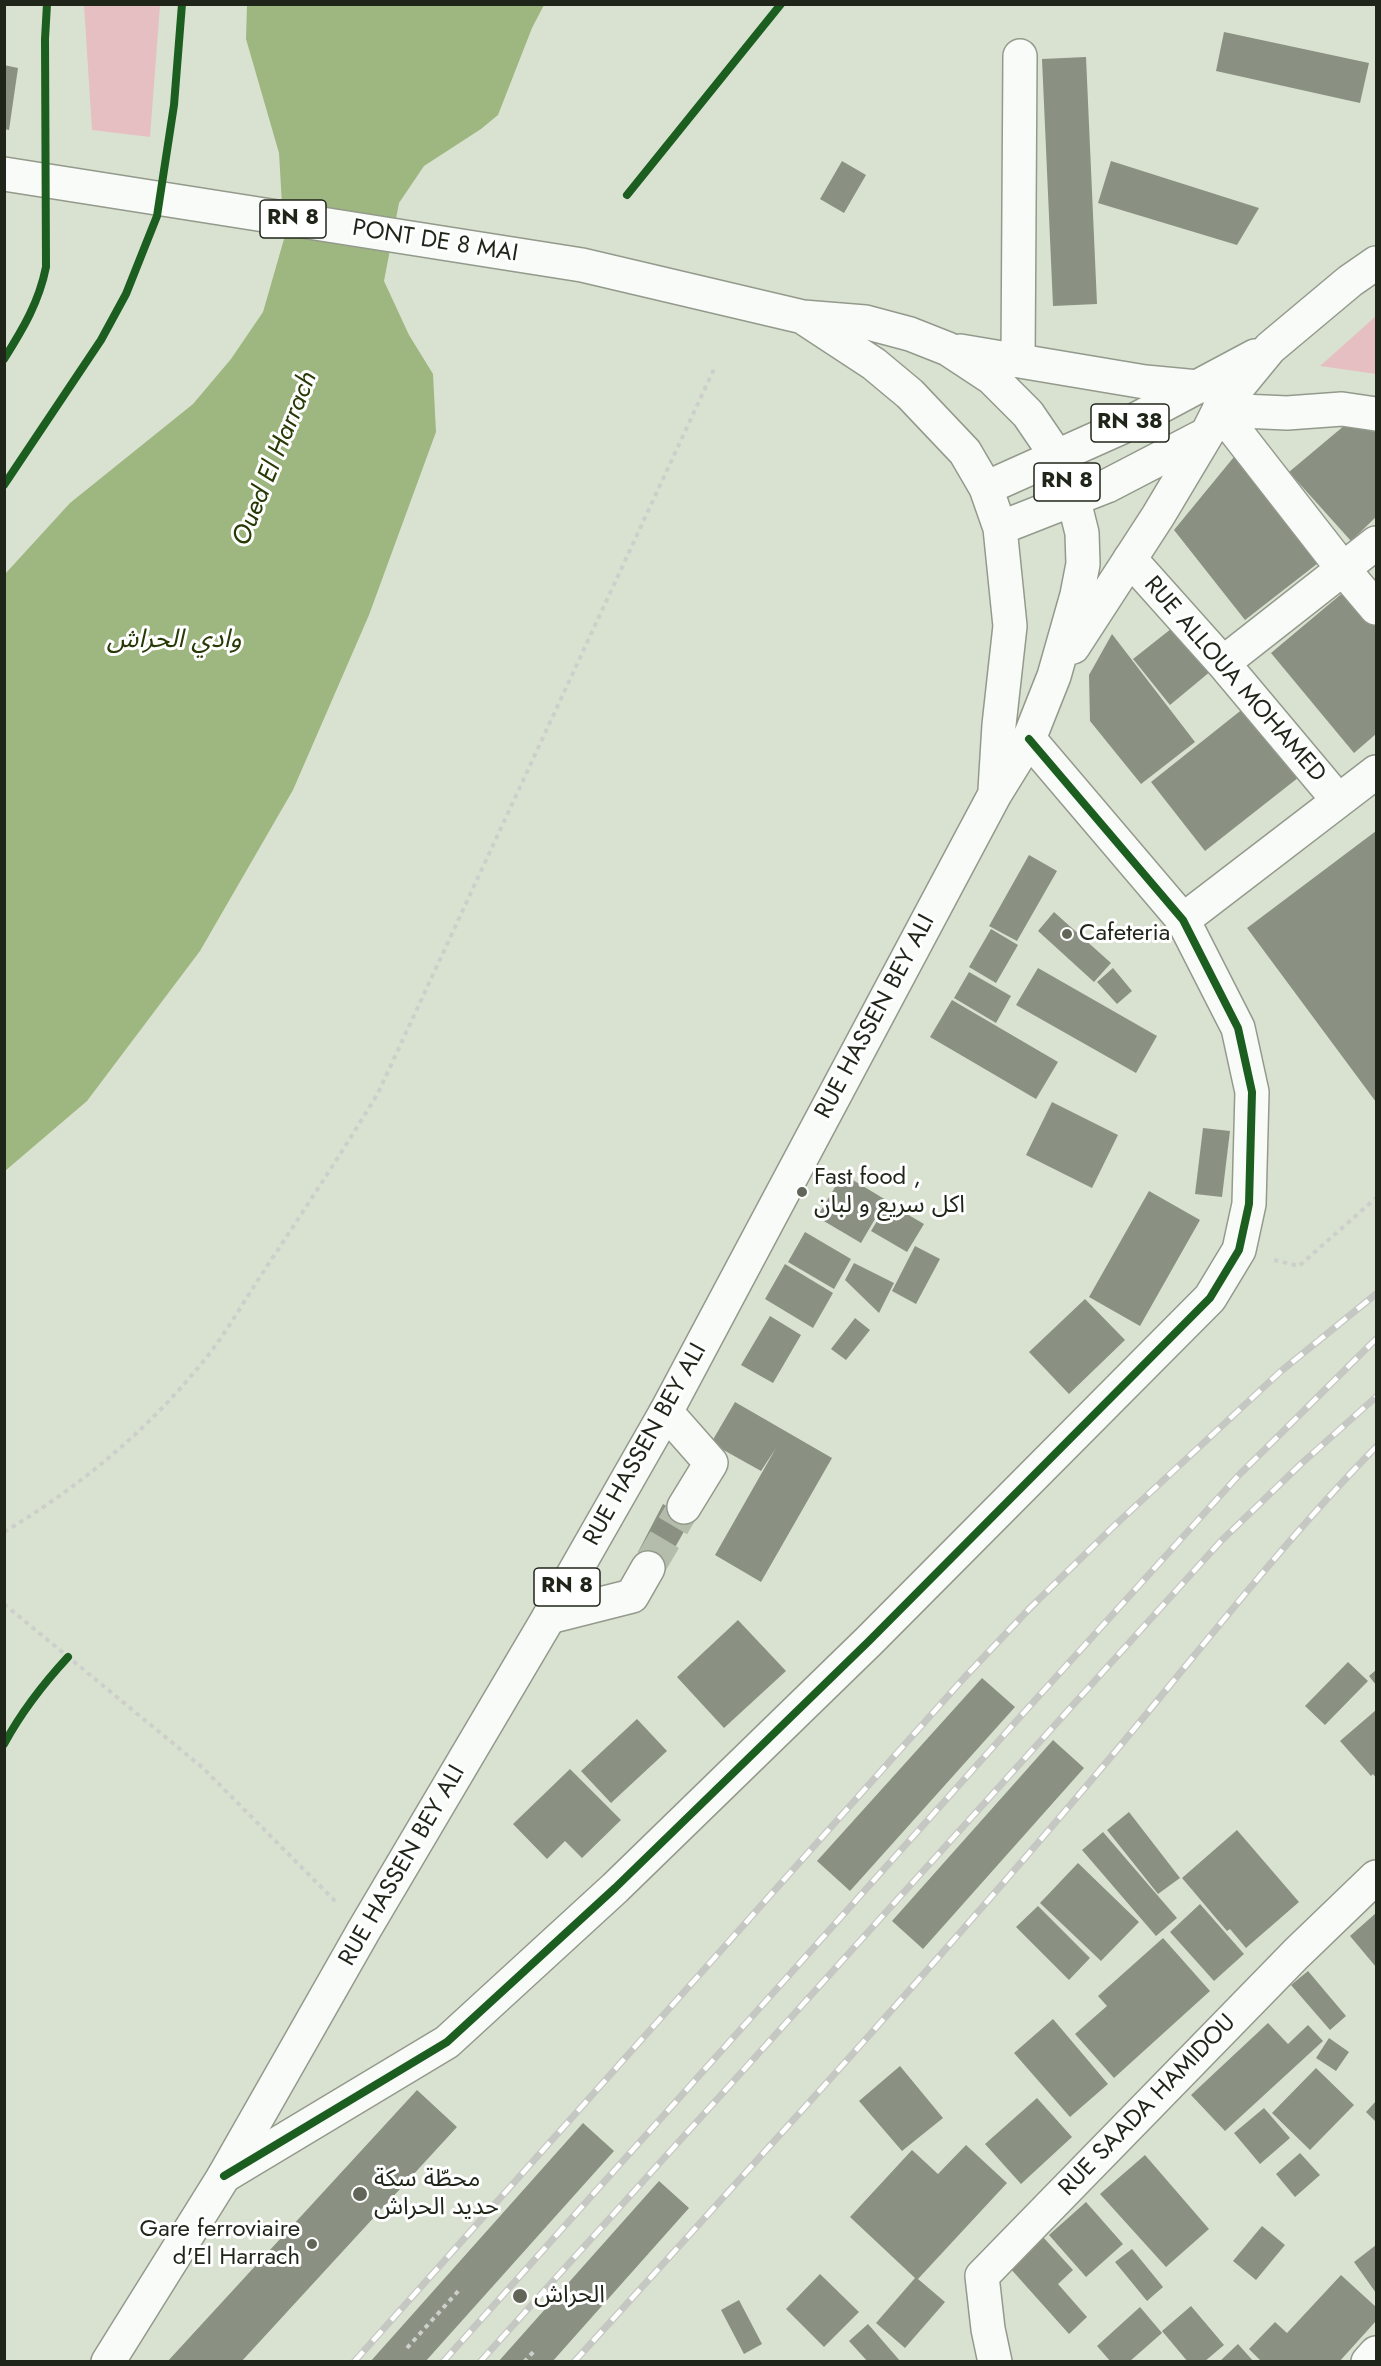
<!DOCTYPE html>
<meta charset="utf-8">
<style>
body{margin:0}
#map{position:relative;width:1381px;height:2366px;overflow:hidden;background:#d9e2d0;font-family:Jost,sans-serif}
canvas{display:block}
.frame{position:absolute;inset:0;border:6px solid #1f2519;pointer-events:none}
</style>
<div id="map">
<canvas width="1381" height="2366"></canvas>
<div class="frame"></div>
</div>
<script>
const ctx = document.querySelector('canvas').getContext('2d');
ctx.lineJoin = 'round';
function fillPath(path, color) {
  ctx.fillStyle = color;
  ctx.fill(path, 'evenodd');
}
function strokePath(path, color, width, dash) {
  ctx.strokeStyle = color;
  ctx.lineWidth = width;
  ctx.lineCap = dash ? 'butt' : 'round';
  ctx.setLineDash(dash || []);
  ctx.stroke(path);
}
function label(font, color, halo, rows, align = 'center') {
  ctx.font = font + ' Jost,"Noto Sans Arabic",sans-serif';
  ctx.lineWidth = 6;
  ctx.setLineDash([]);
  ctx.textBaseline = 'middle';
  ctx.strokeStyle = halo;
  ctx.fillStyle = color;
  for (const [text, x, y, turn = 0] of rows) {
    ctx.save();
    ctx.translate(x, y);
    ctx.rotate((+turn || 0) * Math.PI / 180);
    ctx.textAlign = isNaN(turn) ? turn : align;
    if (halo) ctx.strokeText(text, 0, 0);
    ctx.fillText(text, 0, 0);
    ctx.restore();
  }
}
fillPath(new Path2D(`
 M84,5H160L150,137L92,130Z
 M1376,316V374L1320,366Z`), '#e6bfc3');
fillPath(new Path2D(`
 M247,5H544L532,28L498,115L481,129L424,166L399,203L384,281L409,335L433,374L436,432L369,615L293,790L200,951L87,1101L5,1171V574L70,503L193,404L231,359L263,312L284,239L279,153L246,39Z`), '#9eb781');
fillPath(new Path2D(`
 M1224,32L1369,63L1360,103L1216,71Z
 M1086,57L1097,304L1053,306L1042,59Z
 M4,65L18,68L9,130L4,129Z
 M842,161L866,175L844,213L820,199Z
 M1111,161L1259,208L1237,245L1098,203Z
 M1345,425L1376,432V517L1351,541L1289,472Z
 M1238,452L1322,560L1245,620L1174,530Z
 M1352,585L1376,614V734L1354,753L1271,653Z
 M1181,621L1217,666L1170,705L1133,659Z
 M1112,634L1195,742L1141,784L1090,721L1089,675Z
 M1254,700L1308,770L1205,851L1151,782Z
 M1376,831V1102L1247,928Z
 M1029,855L1057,871L1017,941L989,926Z
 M1054,912L1111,963L1094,982L1038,931Z
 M991,929L1018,945L996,983L969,967Z
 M1038,968L1157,1036L1136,1073L1016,1005Z
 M1113,968L1132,991L1117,1004L1097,982Z
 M969,972L1011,996L996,1023L954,998Z
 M952,1000L1058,1062L1036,1099L930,1037Z
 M1052,1102L1118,1135L1092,1188L1026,1155Z
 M1203,1128L1230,1131L1222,1197L1195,1194Z
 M843,1174L886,1200L861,1243L817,1217Z
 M1149,1191L1200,1220L1140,1326L1089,1297Z
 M888,1203L924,1224L907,1252L871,1231Z
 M805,1232L851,1259L834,1289L788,1262Z
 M915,1246L940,1259L916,1304L892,1291Z
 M854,1263L894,1283L879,1313L845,1280Z
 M785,1264L833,1293L813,1328L765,1299Z
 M1085,1299L1125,1340L1069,1394L1029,1352Z
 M770,1316L801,1335L773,1383L741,1365Z
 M855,1318L870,1330L846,1360L831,1349Z
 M735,1402L832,1458L761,1582L715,1555L776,1448L761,1471L711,1443Z
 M663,1504L691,1519L664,1567L638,1552Z
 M738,1620L786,1671L724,1728L677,1677Z
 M1348,1662L1368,1681L1325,1725L1305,1706Z
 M1376,1670V1685L1369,1676Z
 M982,1678L1015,1707L850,1891L817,1861Z
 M1376,1710V1778L1373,1774L1371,1776L1340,1741Z
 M637,1719L667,1751L611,1803L581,1771Z
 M1053,1740L1084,1768L923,1949L892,1921Z
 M570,1769L621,1820L582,1858L565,1841L547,1859L513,1824Z
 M1129,1812L1180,1878L1158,1894L1107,1830Z
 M1237,1830L1299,1902L1246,1948L1230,1929L1227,1931L1182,1878Z
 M1103,1832L1177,1918L1156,1936L1082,1850Z
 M1078,1863L1139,1922L1101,1961L1040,1903Z
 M1200,1904L1244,1954L1214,1981L1170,1932Z
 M1038,1906L1090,1958L1069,1980L1016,1927Z
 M1376,1913V1967L1350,1936Z
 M1163,1938L1210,1991L1114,2078L1075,2034L1107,2006L1098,1996Z
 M1308,1971L1346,2016L1330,2030L1291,1985Z
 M1053,2019L1108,2084L1070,2117L1014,2053Z
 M1268,2023L1288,2044L1308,2025L1323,2041L1225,2131L1191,2095Z
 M1329,2038L1349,2052L1336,2071L1316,2058Z
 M900,2066L943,2118L902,2151L859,2101Z
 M1316,2068L1354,2105L1310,2150L1272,2113Z
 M417,2090L457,2127L241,2362H167Z
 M1037,2098L1072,2137L1021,2184L985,2144Z
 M1376,2101V2122L1366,2112Z
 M1264,2108L1290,2138L1260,2164L1234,2133Z
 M583,2123L614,2151L425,2362H370Z
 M966,2145L1007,2183L918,2279L945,2302L905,2348L876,2323L915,2278L850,2217L912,2150L938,2174Z
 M1300,2153L1320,2175L1295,2197L1276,2174Z
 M1145,2155L1209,2229L1166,2267L1100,2194Z
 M659,2181L689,2208L552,2362H498Z
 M1086,2202L1123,2244L1086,2277L1049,2235Z
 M1262,2226L1285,2245L1256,2280L1233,2261Z
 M1043,2237L1073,2270L1058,2284L1087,2317L1069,2334L1009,2267Z
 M1376,2245V2293L1354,2262Z
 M1132,2249L1163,2287L1147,2301L1115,2262Z
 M820,2274L859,2312L824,2347L786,2309Z
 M1341,2275L1376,2307V2321L1339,2362H1262L1249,2349L1275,2322L1287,2333Z
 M739,2300L762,2344L744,2354L721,2310Z
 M1191,2306L1224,2345L1204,2362H1188L1162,2331Z
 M1140,2307L1162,2333L1129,2362H1111L1097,2346Z
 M868,2324L901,2362H868L849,2341Z
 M1238,2344L1254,2362H1219Z`), '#8a9183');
strokePath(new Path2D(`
 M648,1568L684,1507`), '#b4bcab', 33, [33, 16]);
const minor = new Path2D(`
 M1018,360L1020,56
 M1219,410L1343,569L1376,608
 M1219,410L1287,413L1342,409L1376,414
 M1130,559L1223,663L1338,800
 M1223,663L1376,543
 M1183,920L1376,772
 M666,1412L711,1463L684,1507
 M549,1617L632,1596L648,1568
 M224,2176L447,2042L615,1888L869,1641L1210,1298L1239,1250L1249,1204L1252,1092L1238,1028L1183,920L1029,739
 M995,2362L988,2329L982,2276L1296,1954L1376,1877
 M1368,2362L1376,2353`);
const major = new Path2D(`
 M4,174L582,265L803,317L865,322L910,334L948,349L992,378L1028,414L1058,458L1074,501L1082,533L1083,564L1077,595L1054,676L1029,739L995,794L666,1412L549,1617L364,1930L224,2176L108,2362
 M807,320L874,364L910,394L965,452L986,488L1000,528L1010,626L999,725L995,790
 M960,351L1145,382L1198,387
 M986,488L1120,428L1255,356
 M1000,528L1107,486L1207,434
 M1073,647L1158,516L1207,434L1219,410L1270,348L1350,281L1376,263`);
strokePath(minor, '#939a8c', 36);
strokePath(major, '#939a8c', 36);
strokePath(new Path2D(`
 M1274,1260L1299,1266L1376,1198
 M4,1532C79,1487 146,1432 201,1364C223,1338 241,1306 260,1277C300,1216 340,1156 378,1093L714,369
 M4,1604L203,1768L338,1904
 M407,2348L461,2288
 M524,2362L535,2350`), '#cdcfca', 4, [4.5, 4.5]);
strokePath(minor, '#f9fbf8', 33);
strokePath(major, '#f9fbf8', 33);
const rail = new Path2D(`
 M354,2362L964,1678L1030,1608L1113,1527L1280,1372L1376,1294
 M443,2362L1028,1708L1238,1476L1376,1339
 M480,2362L1221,1541L1302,1463L1376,1397
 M574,2362C749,2169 926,1976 1094,1777C1188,1666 1275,1550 1376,1447`);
strokePath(rail, '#c5c7c2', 7);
strokePath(rail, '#fff', 4.5, [14]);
strokePath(new Path2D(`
 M627,195L781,4
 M4,359C23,329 39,302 46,267L45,39L47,4
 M4,485L101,340L126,294L157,216L174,105L182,4
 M4,1744C22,1711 43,1684 68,1657
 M224,2176L447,2042L615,1888L869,1641L1210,1298L1239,1250L1249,1204L1252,1092L1238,1028L1183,920L1029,739`), '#1b5e20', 8);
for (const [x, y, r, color] of [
 [1067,934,6,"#606759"],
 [802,1192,6,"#606759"],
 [360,2194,8,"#606759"],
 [312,2244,6,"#606759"],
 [520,2296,8,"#606759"]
]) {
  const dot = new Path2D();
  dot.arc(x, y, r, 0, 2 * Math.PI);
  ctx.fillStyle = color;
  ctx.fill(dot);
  strokePath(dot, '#fff', 2);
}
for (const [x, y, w] of [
 [293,219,66],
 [1130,423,78],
 [1067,482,66],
 [567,1587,66]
]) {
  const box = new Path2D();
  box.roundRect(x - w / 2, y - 19, w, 38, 4.5);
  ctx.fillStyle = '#fff';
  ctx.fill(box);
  strokePath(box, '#1f2519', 1.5);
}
label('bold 22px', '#1f2519', null, [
 ["RN 8",293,219],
 ["RN 38",1130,423],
 ["RN 8",1067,482],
 ["RN 8",567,1587]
]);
label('24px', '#1f2519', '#fff', [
 ["PONT DE 8 MAI",435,242,9],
 ["RUE ALLOUA MOHAMED",1234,680,49],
 ["RUE HASSEN BEY ALI",876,1017,-62],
 ["RUE HASSEN BEY ALI",646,1445,-61],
 ["RUE HASSEN BEY ALI",403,1866,-60],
 ["RUE SAADA HAMIDOU",1148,2106,-46]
]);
label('24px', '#1f2519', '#fff', [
 ["Cafeteria",1079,934],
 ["Fast food ,",814,1178],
 ["اكل سريع و لبان",814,1206],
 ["محطّة سكة",374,2180],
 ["حديد الحراش",374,2208],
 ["Gare ferroviaire",300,2230,"right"],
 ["d'El Harrach",300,2258,"right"],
 ["الحراش",534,2296]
], 'left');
label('italic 26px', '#273a06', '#fff', [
 ["Oued El Harrach",276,459,-68],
 ["وادي الحراش",174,641]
]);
</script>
